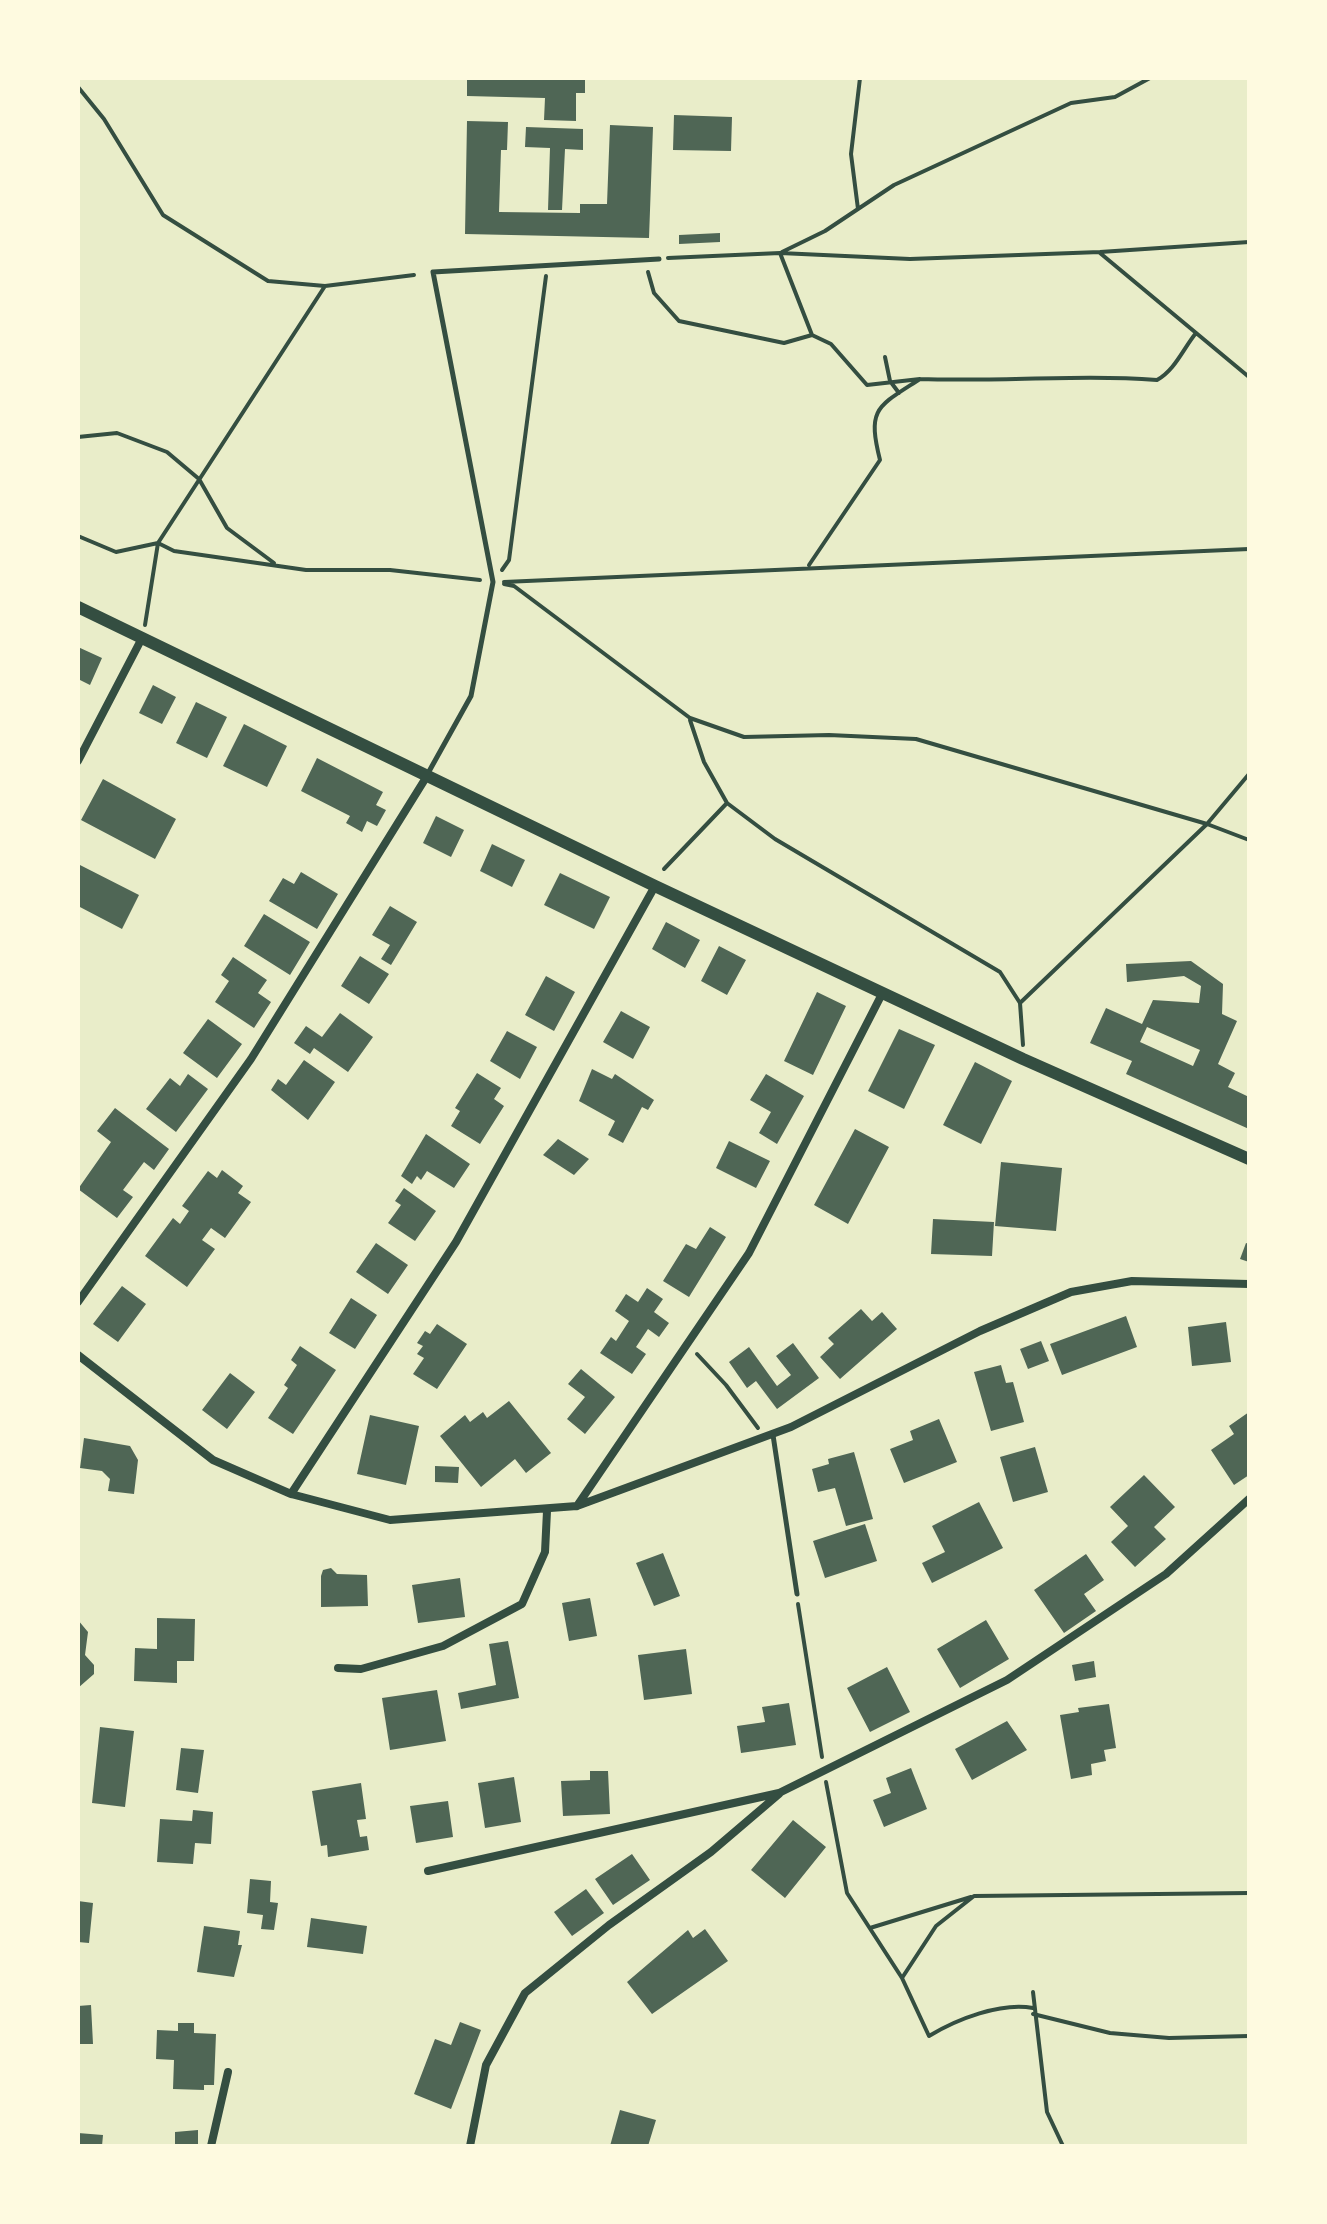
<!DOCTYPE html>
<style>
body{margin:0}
#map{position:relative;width:1327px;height:2224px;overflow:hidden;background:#e9edc9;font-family:Jost,sans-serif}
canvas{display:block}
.frame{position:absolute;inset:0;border:80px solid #fefae0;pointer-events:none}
</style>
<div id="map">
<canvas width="1327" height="2224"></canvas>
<div class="frame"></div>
</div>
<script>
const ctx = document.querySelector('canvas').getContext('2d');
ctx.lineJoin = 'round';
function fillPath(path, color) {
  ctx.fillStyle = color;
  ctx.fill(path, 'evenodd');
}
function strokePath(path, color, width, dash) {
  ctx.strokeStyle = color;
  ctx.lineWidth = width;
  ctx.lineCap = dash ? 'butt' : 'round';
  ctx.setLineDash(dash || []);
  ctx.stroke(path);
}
fillPath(new Path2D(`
 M467,78H585V93H576V121L544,120L545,98L467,96Z
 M674,115L732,117L731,151L673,150Z
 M467,121L508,122L507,150H501L499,212L580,213V204H607L610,125L653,127L649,238L465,234Z
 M526,127L583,129V150L565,149L562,210H548L550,148L525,147Z
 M720,233V242L679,244V235Z
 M78,647L102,658L90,685L78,679Z
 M153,685L176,697L162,724L139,713Z
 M196,702L227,717L207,758L176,743Z
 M244,724L287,746L267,787L223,766Z
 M317,758L383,792L376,805L386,810L377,826L367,821L362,832L346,823L350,816L301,791Z
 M103,779L176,819L155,859L81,820Z
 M436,816L464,830L451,857L423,843Z
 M492,844L525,860L512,887L480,871Z
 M78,864L139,895L122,929L78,906Z
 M301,872L338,894L317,929L269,901L283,878L294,884Z
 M560,873L610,897L594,929L544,905Z
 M390,906L417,922L391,965L381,959L390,945L372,935Z
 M264,914L310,942L290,975L244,946Z
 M666,922L700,940L685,968L652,949Z
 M719,946L746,960L727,995L701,981Z
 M360,956L389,974L369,1004L341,986Z
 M233,957L267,980L258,993L271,1002L254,1028L215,1002L229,981L221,975Z
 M1191,961L1223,984L1222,1014L1237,1021L1218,1064L1235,1073L1228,1087L1249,1097V1129L1126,1074L1132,1061L1090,1043L1106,1008L1142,1024L1153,1000L1199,1003L1201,986L1184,976L1127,982L1126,964ZM1147,1027L1200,1050L1193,1066L1140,1042Z
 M546,976L575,992L554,1031L525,1015Z
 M817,992L846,1006L813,1075L784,1061Z
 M621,1011L650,1027L633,1059L603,1042Z
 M340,1013L373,1037L348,1072L314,1048L310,1054L294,1043L306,1026L322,1037Z
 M208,1019L242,1044L217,1078L183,1053Z
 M899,1029L935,1045L904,1109L868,1091Z
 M507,1031L537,1047L520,1079L490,1061Z
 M304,1060L335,1082L308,1120L271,1090L278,1079L286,1085Z
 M975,1062L1012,1081L981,1144L943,1125Z
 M592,1069L612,1079L615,1074L654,1100L648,1110L642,1107L623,1143L608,1135L615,1121L579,1101Z
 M477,1073L501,1088L494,1099L504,1106L480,1144L451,1126L460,1111L455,1108Z
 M188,1074L208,1089L176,1132L146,1109L170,1078L180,1086Z
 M766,1074L804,1096L777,1144L759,1133L771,1112L750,1100Z
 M115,1108L169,1149L154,1170L144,1162L123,1190L133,1197L117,1218L78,1189L111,1142L97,1131Z
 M855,1129L889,1147L848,1224L814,1205Z
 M426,1134L470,1164L454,1188L427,1171L421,1180L417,1176L412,1184L401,1176Z
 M558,1139L589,1159L574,1175L543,1155Z
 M729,1141L770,1161L756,1188L716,1168Z
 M1001,1162L1062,1168L1056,1231L995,1226Z
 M222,1170L243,1186L238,1193L251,1202L225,1238L211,1228L202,1240L215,1249L187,1287L145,1256L173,1218L180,1224L189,1211L182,1206L208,1171L217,1178Z
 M404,1188L436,1211L415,1241L388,1223L401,1205L395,1201Z
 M933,1219L994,1222L992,1256L931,1254Z
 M710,1227L726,1237L689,1297L663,1281L686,1244L696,1249Z
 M376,1243L408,1265L388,1294L356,1272Z
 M1246,1243L1249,1244V1262L1240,1259Z
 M122,1286L146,1304L118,1342L93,1324Z
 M647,1288L663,1299L654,1312L669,1323L659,1337L648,1329L636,1347L646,1354L632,1374L600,1353L611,1337L616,1341L629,1321L615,1311L626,1294L638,1302Z
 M351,1298L377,1315L355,1349L329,1333Z
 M861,1309L872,1321L882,1312L897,1329L840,1379L820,1357L834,1344L828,1338Z
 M1126,1316L1137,1347L1062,1375L1050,1344Z
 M1226,1322L1231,1362L1192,1366L1188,1327Z
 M437,1324L467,1344L437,1389L413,1374L424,1358L417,1354L423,1346L417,1343L425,1331L430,1334Z
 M1041,1341L1049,1361L1028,1369L1020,1349Z
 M793,1343L819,1378L777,1409L756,1381L747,1388L729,1362L749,1347L777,1386L791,1375L776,1356Z
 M300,1346L336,1370L293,1434L268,1418L288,1388L284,1385L297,1365L291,1360Z
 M1001,1365L1006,1383L1013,1382L1024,1422L991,1431L974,1372Z
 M581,1369L615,1397L585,1434L567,1419L585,1397L568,1384Z
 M230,1373L255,1392L227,1429L202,1410Z
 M509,1401L551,1453L526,1473L515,1459L481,1487L440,1436L465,1415L470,1422L483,1412L487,1418Z
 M1249,1412V1475L1234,1485L1211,1450L1234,1434L1229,1426Z
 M370,1415L419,1426L406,1485L357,1474Z
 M939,1419L957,1462L904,1483L890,1449L913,1440L910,1431Z
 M84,1438L130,1446L138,1460L134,1494L108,1491L110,1479L102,1471L80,1468Z
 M1035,1447L1048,1492L1013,1502L1000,1457Z
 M854,1452L873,1519L846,1526L835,1488L818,1492L812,1469L829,1464L828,1459Z
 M435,1466L459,1467L458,1483L435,1482Z
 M1144,1475L1175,1507L1154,1527L1166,1539L1135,1567L1111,1542L1128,1526L1110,1507Z
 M979,1502L1003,1548L932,1583L922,1563L945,1552L932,1526Z
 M865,1524L877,1561L825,1578L813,1541Z
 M663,1553L680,1596L654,1606L636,1563Z
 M1086,1554L1104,1580L1084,1594L1096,1611L1064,1633L1034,1590Z
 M331,1568L337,1574L367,1575L368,1606L321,1607V1576L323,1570Z
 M460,1578L465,1617L418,1623L412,1585Z
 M590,1598L597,1636L569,1641L562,1603Z
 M157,1618L195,1619L194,1661H177V1683L134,1681L135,1648L157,1649Z
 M78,1620L88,1632L85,1655L94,1665V1674L78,1688Z
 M986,1620L1009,1659L960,1688L937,1649Z
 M508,1641L519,1698L461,1709L458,1693L496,1685L489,1644Z
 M686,1649L692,1694L644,1700L638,1655Z
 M1094,1661L1096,1677L1075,1681L1072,1665Z
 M887,1667L910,1712L870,1732L847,1688Z
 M437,1690L446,1741L390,1750L382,1698Z
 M789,1703L796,1745L741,1753L737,1726L765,1722L762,1707Z
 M1109,1704L1116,1748L1104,1750L1106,1761L1091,1764L1092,1775L1071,1779L1060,1715L1079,1712L1078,1708Z
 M1007,1721L1027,1750L972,1780L955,1749Z
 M100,1727L134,1731L125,1807L92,1803Z
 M181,1748L204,1750L198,1793L176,1790Z
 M911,1768L927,1809L884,1827L873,1800L891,1793L886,1778Z
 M590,1771H608L610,1814L563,1816L561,1781L590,1780Z
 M514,1777L521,1822L485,1828L478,1783Z
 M361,1783L366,1819L357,1820L360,1837L367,1836L369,1850L328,1857L327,1845L321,1846L312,1791Z
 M448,1801L453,1837L416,1843L410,1806Z
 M193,1810L213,1812L211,1844L195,1843L193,1864L157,1862L160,1819L192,1821Z
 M793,1820L826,1847L785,1898L751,1870Z
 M632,1854L650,1880L613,1905L595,1879Z
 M250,1879L271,1881L270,1902L278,1903L274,1930L261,1929L263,1915L247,1913Z
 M586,1889L604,1913L572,1936L554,1912Z
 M78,1901L93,1903L89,1943L78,1942Z
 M311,1918L367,1926L363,1954L307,1947Z
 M204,1926L240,1931L238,1945H242L234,1977L197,1972Z
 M705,1929L728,1961L652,2014L627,1982L688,1930L693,1938Z
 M91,2005L93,2044H78V2006Z
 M460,2022L481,2030L451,2109L414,2094L435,2039L451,2045Z
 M178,2023H194V2033L216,2034L214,2085H204V2090L173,2089L174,2060L156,2059L157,2030L178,2031Z
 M620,2110L656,2120L648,2146H610Z
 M198,2130V2146H175V2132Z
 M78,2133L103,2135L102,2146H78Z`), '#4f6655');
strokePath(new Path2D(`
 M441,78H442
 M78,87L104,119L163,215L268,281L325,286L414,275
 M858,209L851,154L860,78
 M782,252L825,231L894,185L1071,103L1115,97L1150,78
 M780,253L812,335L831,344L867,385L920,379C877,407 867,408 880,460L809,565
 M1100,253L1249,377
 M668,258L780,253L910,259L1100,252L1249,242
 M648,272L654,293L679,321L784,343L812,335
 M885,357L890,381L899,393
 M920,379C1000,382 1078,374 1157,380C1175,370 1183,349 1196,333
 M78,437L117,433L167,452L199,479L227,528L274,563
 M78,536L116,552L158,543L174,551L306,570H390L480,580
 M502,570L509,560L546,276
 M504,582L1249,549
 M504,584L514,586L690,718L744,737L829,735L916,739L1207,824L1249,840
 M145,625L158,543L325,286
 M690,720L704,762L727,803L775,839L1000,972L1020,1003L1023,1045
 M664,869L727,803
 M1020,1003L1207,824L1249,774
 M697,1354L726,1385L758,1428
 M798,1604L822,1757
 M826,1782L847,1893L902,1978
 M870,1928L971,1897
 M1033,1992L1047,2112L1063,2146
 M1033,2008C1001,2002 957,2019 929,2036L902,1978L936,1926L974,1896L1249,1893
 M1033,2014L1110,2033L1169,2038L1249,2036`), '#344e41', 4);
strokePath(new Path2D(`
 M427,775L471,696L493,582L433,272L659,259
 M773,1435L797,1594`), '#344e41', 5);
strokePath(new Path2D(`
 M78,761L141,640
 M78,1302L251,1059L427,776
 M78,1355L213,1460L291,1494L390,1520L577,1506L791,1427L980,1331L1071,1292L1132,1281L1249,1284
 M291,1494L456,1242L655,886
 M577,1506L749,1253L883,992
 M338,1668L361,1669L443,1646L522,1604L545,1552L547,1511
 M428,1871L779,1793L1007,1680L1166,1574L1249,1499
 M211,2146L228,2072
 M470,2146L486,2065L525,1993L609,1925L711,1852L779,1794`), '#344e41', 8);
strokePath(new Path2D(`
 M78,607L655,886L1023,1059L1249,1159`), '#344e41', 12);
</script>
